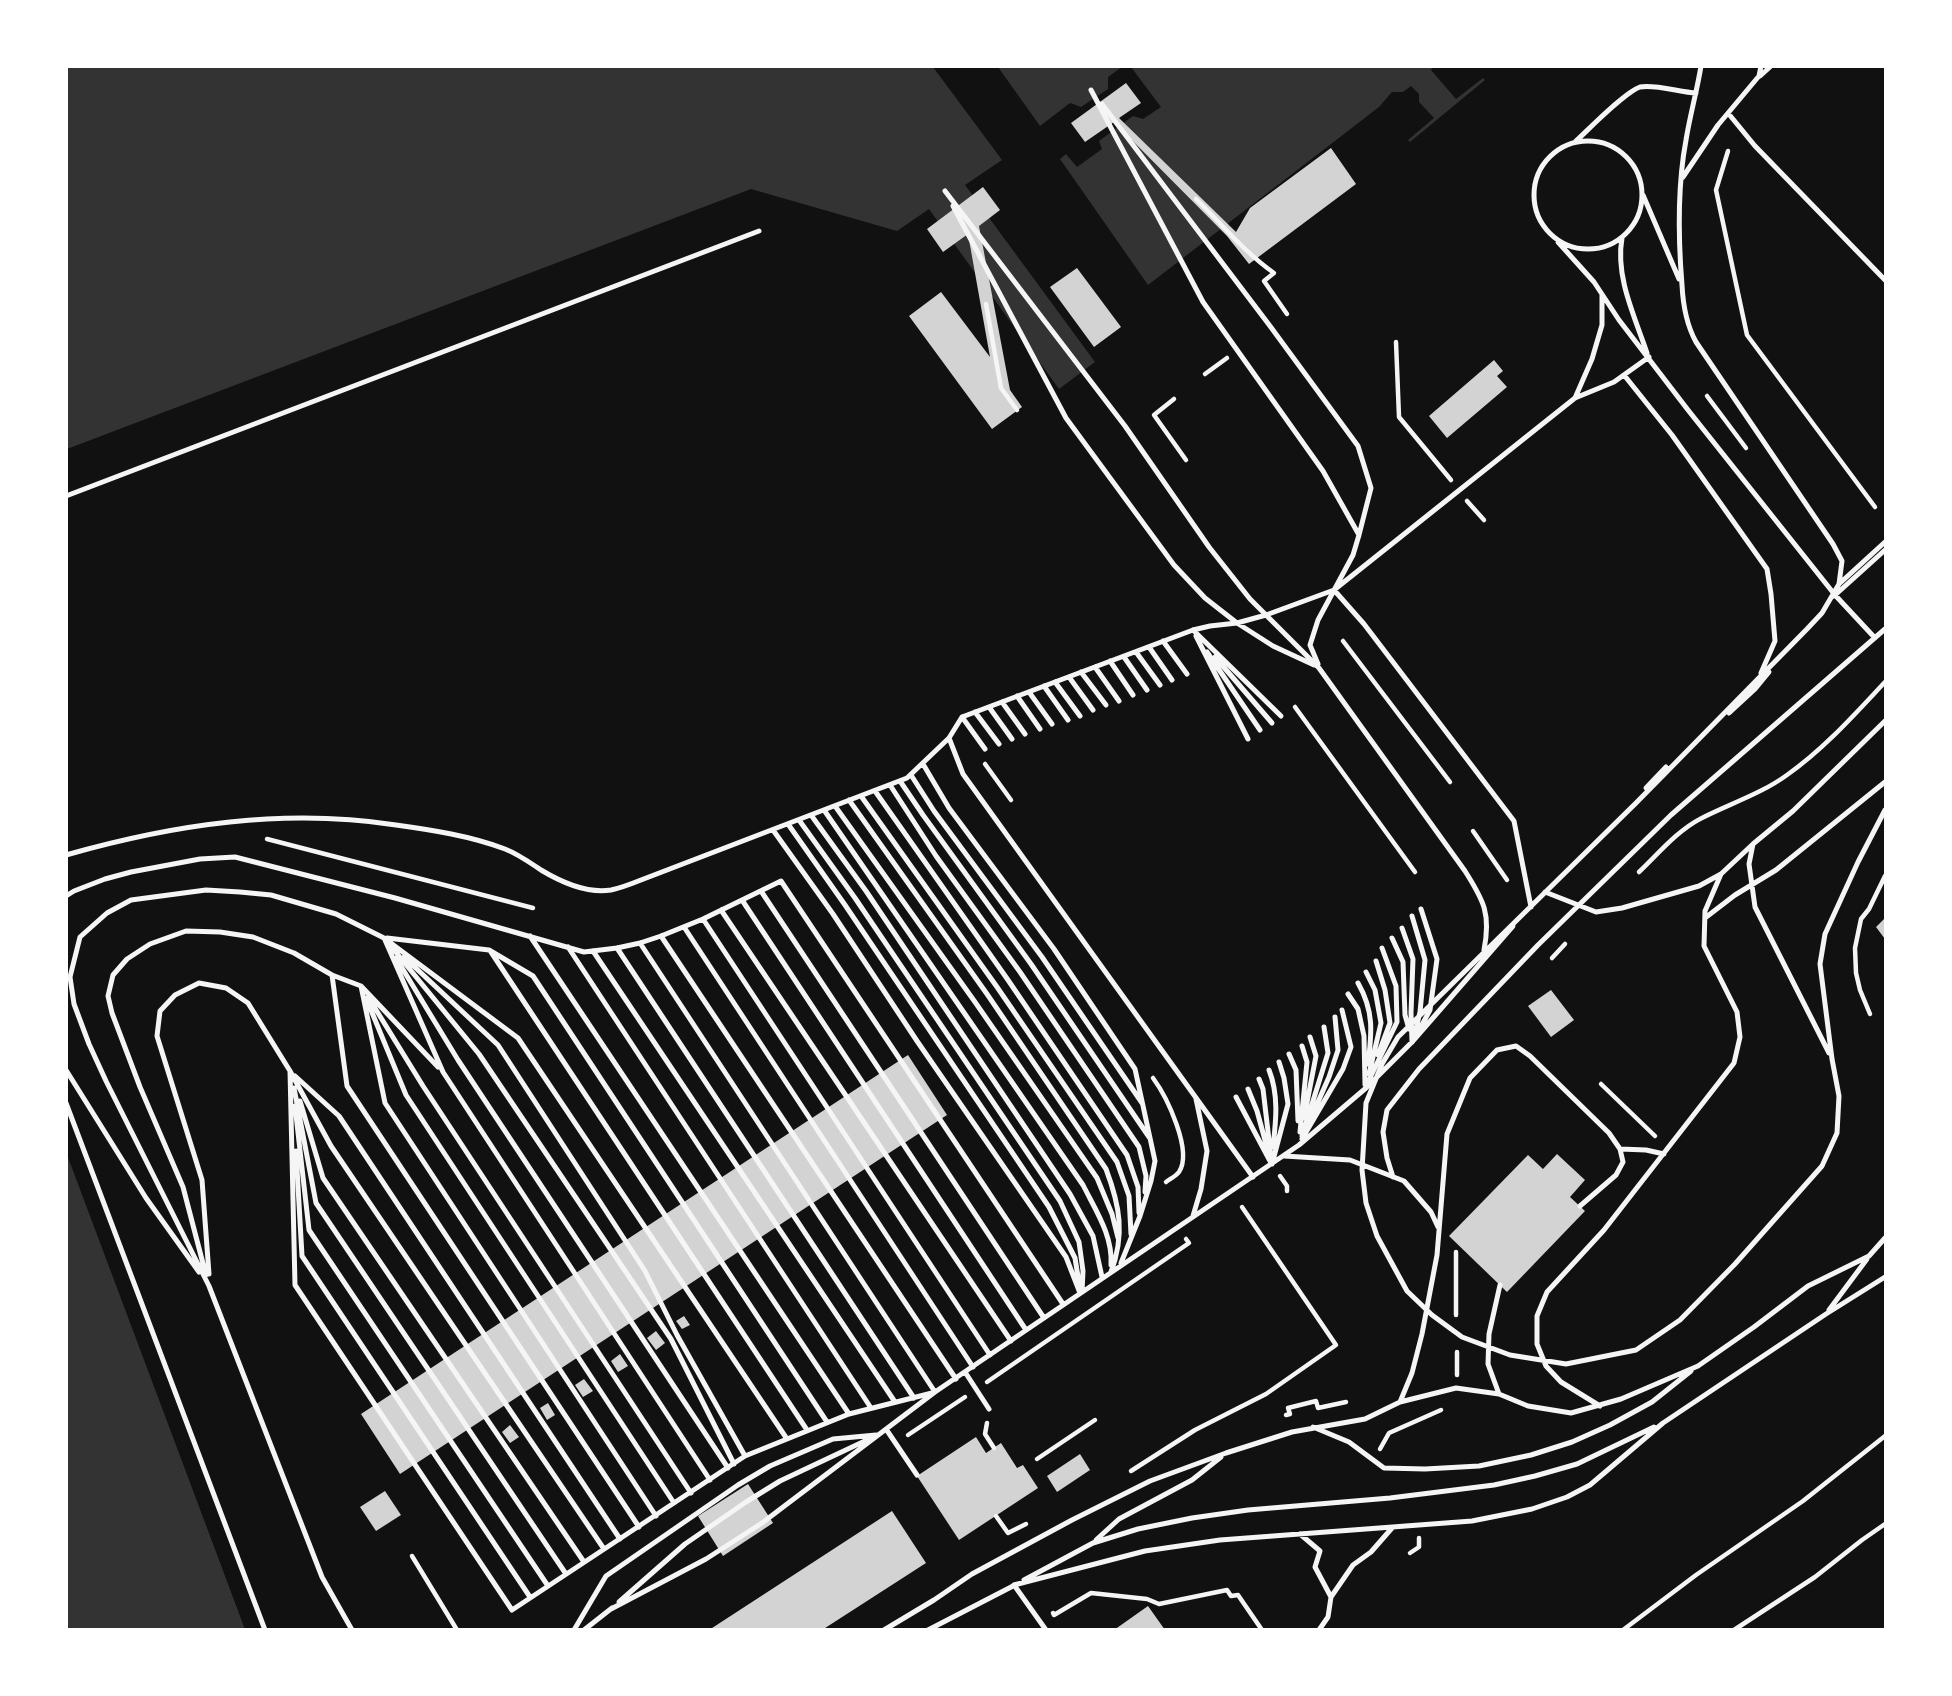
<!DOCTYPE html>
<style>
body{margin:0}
#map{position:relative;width:1952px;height:1696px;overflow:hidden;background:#111;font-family:Barlow,sans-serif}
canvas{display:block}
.frame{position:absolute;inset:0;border:68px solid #fff;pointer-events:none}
</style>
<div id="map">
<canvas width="1952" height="1696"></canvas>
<div class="frame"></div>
</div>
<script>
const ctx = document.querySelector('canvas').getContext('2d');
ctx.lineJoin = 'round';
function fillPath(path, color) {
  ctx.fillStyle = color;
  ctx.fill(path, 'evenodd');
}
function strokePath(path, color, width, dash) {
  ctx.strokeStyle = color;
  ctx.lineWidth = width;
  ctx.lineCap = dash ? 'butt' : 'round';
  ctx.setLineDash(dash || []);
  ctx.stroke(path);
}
fillPath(new Path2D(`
 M67,67H933L1002,160L965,185L1095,362L1059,389L929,209L897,231L751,189L67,449Z
 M998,67H1122L1108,77V89L1081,107L1070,103L1040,126Z
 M1131,67H1433L1431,70L1456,99L1483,78L1485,80L1410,142L1408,140L1434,118L1419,102V94L1411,86L1403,92H1392L1379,107L1148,285L1060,159L1066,154L1077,167L1102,149L1099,141L1133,116L1143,119L1161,107Z
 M66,1152L245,1629H67Z`), '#333');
fillPath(new Path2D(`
 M66,1148L70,1151L249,1630L245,1629Z`), '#111');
fillPath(new Path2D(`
 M1126,83L1141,103L1119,118L1236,232L1250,208L1331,148L1356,184L1249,264L1227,236L1114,122L1085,142L1071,123Z
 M983,187L1000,210L979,226L1010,390L1022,407L992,429L909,316L941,292L990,357L968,234L943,252L927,229Z
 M1077,268L1121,327L1094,347L1050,287Z
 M1494,360L1503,371L1497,376L1507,387L1447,438L1429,416Z
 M1885,918V939L1876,927Z
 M1551,990L1574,1020L1551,1037L1528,1006Z
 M908,1055L947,1115L400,1474L361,1414Z
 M1557,1154L1585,1180L1570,1197L1585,1211L1507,1292L1449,1236L1528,1155L1543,1169Z
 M684,1316L690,1325L682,1329L676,1321Z
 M656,1331L665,1343L656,1350L647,1338Z
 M620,1354L628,1366L618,1372L611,1361Z
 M584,1379L593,1391L583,1397L575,1385Z
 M548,1403L555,1415L547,1420L540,1408Z
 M510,1425L519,1437L510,1443L502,1432Z
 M976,1437L986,1453L1001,1443L1017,1468L1023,1465L1038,1488L959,1540L917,1476Z
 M1080,1454L1090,1470L1057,1492L1047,1476Z
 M748,1484L773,1523L723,1556L698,1516Z
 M385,1491L401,1515L376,1531L360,1507Z
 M892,1511L926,1563L822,1630H709Z
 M1148,1606L1165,1630H1114Z`), '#d3d3d3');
strokePath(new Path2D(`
 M1728,151L1716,190L1747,335L1875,507
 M1196,199C1222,224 1245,253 1274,273L1264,281L1287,314
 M986,304L1001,388L1017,410
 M1396,342L1399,417L1451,480
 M1205,374L1227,358
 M1707,396L1746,448
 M1174,399L1154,415L1186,460
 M1467,501L1484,520
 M1343,641L1450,782
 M1295,707L1415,872
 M985,764L1011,800
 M1473,831L1507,880
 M267,839L533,908
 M1639,872C1658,854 1677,831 1700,819C1729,804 1761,794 1787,775C1824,749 1854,715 1885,682
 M1552,958L1565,944
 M1870,1014L1860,990L1856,973L1855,948L1861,919L1869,909L1885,876
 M1153,1078C1167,1097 1193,1151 1179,1172C1176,1176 1170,1179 1166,1182
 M1601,1084L1655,1136
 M1280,1176L1287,1186V1191
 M1456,1252V1315
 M1457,1352V1375
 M987,1382L1189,1243L1186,1239
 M1286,1415L1290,1414L1288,1408L1316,1401L1318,1408L1346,1402
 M987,1423L985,1434L994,1448
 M908,1435L965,1397
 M1380,1449L1389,1433L1441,1410
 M1037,1459L1095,1420
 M1131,1471L1195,1430L1266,1394L1336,1345L1242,1207
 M996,1516L1008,1533L1026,1524
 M1410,1553L1419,1547V1538
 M412,1556L457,1630
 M1053,1613L1054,1615L1091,1593L1147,1599L1159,1604L1227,1590L1231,1596L1238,1595L1262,1630
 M1623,1630L1696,1575L1803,1501L1885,1436
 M1734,1630L1815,1577L1862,1540L1885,1524`), '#f5f5f5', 4.5);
strokePath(new Path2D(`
 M1701,66C1697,91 1690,115 1686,140C1677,188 1678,236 1682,285C1683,305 1686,324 1696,342L1833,544L1842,561L1839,584
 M1760,76L1771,66
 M1091,90L1203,302L1323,471L1359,535L1353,555L1318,620L1310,645L1318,664
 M1102,104L1270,326L1358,446L1371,488L1359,535
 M1728,113L1755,146L1885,280
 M1534 195a54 54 0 1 1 108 0a54 54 0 1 1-108 0Z
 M1575,142C1589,129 1625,92 1640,87C1654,84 1680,92 1696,93
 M1683,177L1718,125L1759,76L1761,66
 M945,191L1125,426L1209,547L1250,599L1319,668L1465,871C1484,901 1491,914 1484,950
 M1643,195L1679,279
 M953,206L1066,418L1174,565L1205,598L1237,623L1273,646L1314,665
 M1622,238C1615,277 1635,317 1647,353
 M1558,242L1594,282L1619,320L1688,410L1835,595L1875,638
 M1624,375L1672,435L1767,569L1771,594L1775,641L1761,673
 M1575,398L1592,359L1602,325V295
 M66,496L759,231
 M1885,542L1839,584L1822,613L1807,629L1636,803L1398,1037L1382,1064L1366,1103L1362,1170L1366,1203L1377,1236L1407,1291L1432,1315L1462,1337L1510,1355L1566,1364L1636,1350L1680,1320L1735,1264L1822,1166L1837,1133L1839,1096L1832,1059L1820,964L1825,934L1858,862L1885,810
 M1334,590L1364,624L1514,821L1531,907
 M1834,596L1885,550
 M1193,630L1281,716
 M1196,636L1248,739
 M1163,641L1187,674
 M1149,647L1172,680
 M1136,652L1160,685
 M1207,652L1260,730
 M1124,657L1147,690
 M1215,657L1272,723
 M1110,661L1133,695
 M1095,667L1119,701
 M1081,672L1106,705
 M1069,677L1093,710
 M1055,682L1080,716
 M1044,686L1068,720
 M1029,692L1052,724
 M1017,696L1040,729
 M1002,702L1025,734
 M989,707L1012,739
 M975,712L999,744
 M1729,713L1755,689L1769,672
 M962,717L985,749
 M949,738L963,774L1253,1177
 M923,764L949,808L1054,949L1135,1069L1155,1161L1151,1181L1140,1216L1121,1263
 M911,775L934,811L1042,957L1142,1103
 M900,781L923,815L1031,964L1149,1137
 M890,785L936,856L1020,972L1139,1147L1146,1176L1145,1192
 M1646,788L1666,767
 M875,791L1008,980L1127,1155L1138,1187L1139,1213
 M861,796L997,987L1117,1162L1129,1196L1131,1234
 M849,800L987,994L1106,1169C1120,1206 1125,1235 1111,1272
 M835,806L975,1002L1097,1178L1112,1214L1118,1238
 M824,810L1083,1185C1096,1211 1113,1236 1111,1265
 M811,815L866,891L1070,1194L1093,1236L1102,1277
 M799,820L855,898L1060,1201L1079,1242L1083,1271L1082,1292
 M788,824L845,905L1049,1207L1075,1258L1079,1283
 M773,830L833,914L917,1041L1066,1257L1080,1293
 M66,855C175,824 284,808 396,825C432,830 471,836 505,849C518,854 529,862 541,870C561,882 587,894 611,890C621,888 631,884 641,880L907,778L949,738L962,717L1193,630L1210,626L1237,623L1266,615L1334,590L1575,398L1614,382L1649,357
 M761,891L1044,1318
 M1545,892L1596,912L1622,908L1699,886L1721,874
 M66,896L74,891L105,879L131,872L200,859L235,857L395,898L584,952L617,948L640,943L661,936L703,919L781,881L1063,1304
 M742,900L1026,1330
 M721,910L1011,1341
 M1412,916L1425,960L1420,1012L1415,1033
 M1705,918L1735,895L1776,870L1885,782
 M703,919L990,1355
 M684,927L973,1367
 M1402,928L1413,959L1411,1013L1412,1042
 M530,936L849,1414
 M661,936L956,1379
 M387,938L489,950L533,976L827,1422
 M1392,938L1403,962L1405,1015L1409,1029
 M385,940L443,1072L710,1480
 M640,943L935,1392
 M390,945L479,1054L671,1339L734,1464
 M568,947L871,1408
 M617,948L914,1398
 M593,951L895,1402
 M491,952L807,1430
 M404,957L498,1045L645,1271L677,1335L745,1456
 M396,958L458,1060L728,1468
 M1376,961L1385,990L1390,1023L1378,1055
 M1366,972L1375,990L1381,1023L1369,1074
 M332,975L361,986L438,1067
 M1358,983C1374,1011 1372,1032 1368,1064
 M361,986L385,1103L656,1516
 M1348,994L1358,1009L1364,1036L1365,1085
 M366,998L406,1095L674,1503
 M370,1000L423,1086L691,1493
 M1417,1034L1430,1010L1437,959L1421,909
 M1829,1053L1755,907L1749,864L1753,844L1793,811L1885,721
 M1289,1054L1296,1070L1298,1121
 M66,1070L146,1198L199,1272
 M1269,1070C1279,1095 1276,1121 1273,1147
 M290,1071L295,1285L512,1610L745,1456L849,1414L932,1393
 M295,1076L339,1116L620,1539
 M1259,1079L1263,1089L1271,1157
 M1368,1082L1397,1022L1396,986L1382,948
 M294,1088L316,1203L566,1574
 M1248,1089L1257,1111L1268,1151
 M1236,1097L1270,1161
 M300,1101L323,1178L584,1562
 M66,1103L265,1630
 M295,1106L309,1230L548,1586
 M1304,1118L1316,1056L1310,1037
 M1310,1120L1329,1077L1338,1050L1335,1017
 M1300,1132L1307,1062L1302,1046
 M1302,1136L1328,1053L1324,1027
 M1302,1139L1343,1069L1351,1047L1342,1010
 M1620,1149L1646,1150L1664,1154
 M296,1151L302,1256L530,1597
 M1284,1156L1350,1160L1404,1181L1431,1212L1438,1227
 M1272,1164L1288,1104L1284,1078L1279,1062
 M1393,1177L1387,1158L1383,1132L1387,1110L1419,1069L1538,945L1671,815L1885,629
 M1193,1216L1201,1189L1207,1151L1196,1099
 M209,1274L202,1180L157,1036L160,1011L175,995L199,983L226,988L248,1003L290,1071L331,1146L604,1549
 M206,1275L183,1187L140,1087L112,1013L108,996L113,975L127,959L150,944L186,931L220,932L253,937L294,953L332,975L347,1086L639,1527
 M1829,1310L1867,1259
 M965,1372L989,1409
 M1499,1394L1488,1364L1489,1334L1500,1285
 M1400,1402L1412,1373L1422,1334L1437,1255L1447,1134L1470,1078L1497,1050L1516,1046L1530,1056L1609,1133L1620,1149L1623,1162L1616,1175L1580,1206
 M1600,1406L1561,1382L1546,1366L1537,1344V1316L1547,1292L1604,1230L1734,1063L1740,1037L1737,1012L1704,946L1705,911L1721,874L1753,844
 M1313,1427L1349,1442L1384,1468L1425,1469L1479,1466L1531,1455L1572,1442L1610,1425L1652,1402L1691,1371
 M886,1429L917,1475
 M1300,1534L1320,1551L1315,1567L1331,1597
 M1096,1540L1119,1519L1192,1480L1221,1457
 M1024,1580L1093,1543L1138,1529L1192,1518L1248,1510L1390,1498L1494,1485L1535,1476L1577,1464L1654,1427
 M1014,1585L1145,1551L1220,1540L1472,1521L1532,1509L1567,1497L1590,1485L1663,1423L1826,1314L1885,1277
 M1014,1585L1046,1630
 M619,1602L685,1544L746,1502L780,1481L867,1440
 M611,1609L706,1559L762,1523L935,1392L1299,1145L1366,1088L1412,1042L1513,926
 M352,1630L322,1577L209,1286L106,1081L89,1044L74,1004L70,977L80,937L107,913L131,900L206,890L240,892L271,895L336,914L384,938L518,1038L787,1439
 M574,1630L606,1576L738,1485L770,1466L833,1439L876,1435
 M584,1630L612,1608
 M884,1630L934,1600L972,1574L1072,1520L1150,1481L1226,1453L1292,1432L1365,1419L1400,1402L1456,1388L1499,1394L1528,1406L1571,1413L1621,1399L1698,1366L1754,1327L1808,1286L1869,1256L1885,1238
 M928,1630L1015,1585
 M1319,1630L1328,1617L1331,1597L1353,1565L1371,1552L1392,1528`), '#f5f5f5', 5);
</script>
